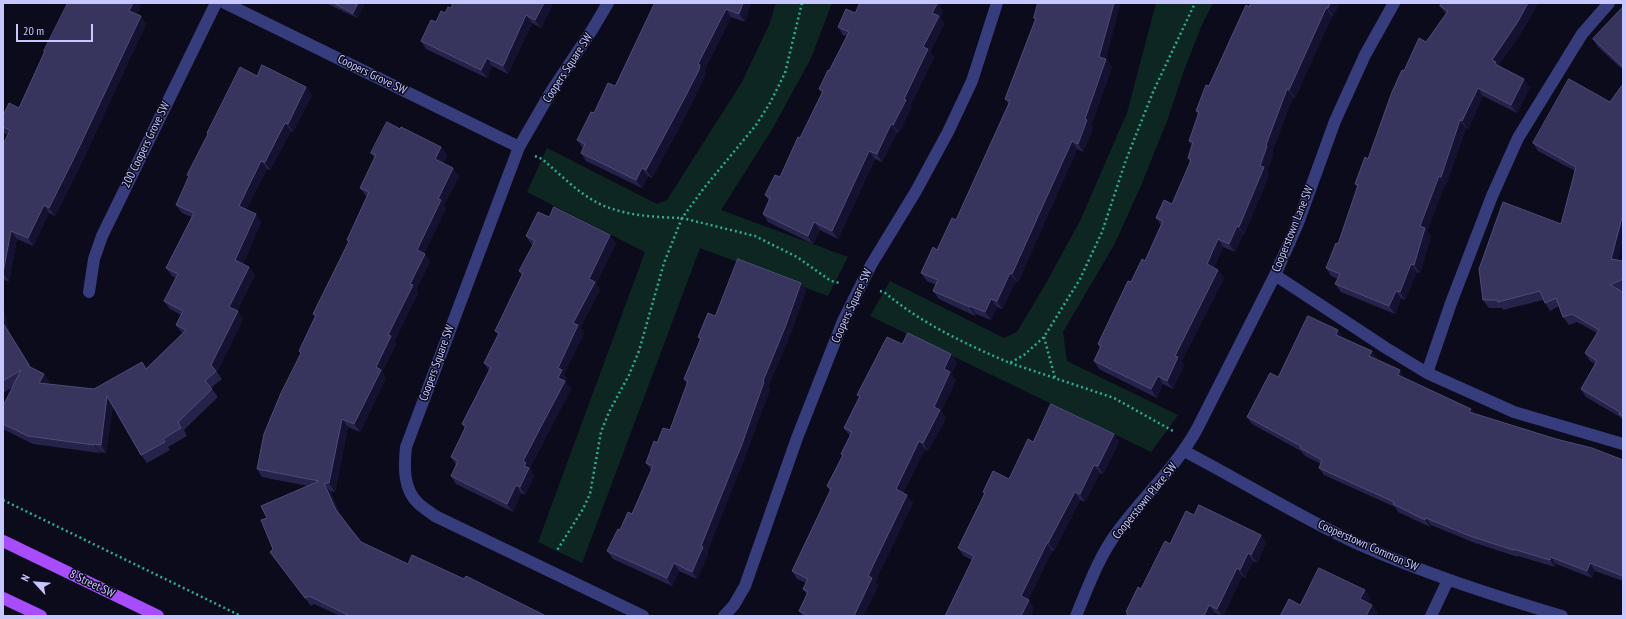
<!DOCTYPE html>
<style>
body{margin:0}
#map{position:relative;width:1626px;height:619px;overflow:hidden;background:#0c0b1c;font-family:"PT Sans Narrow",sans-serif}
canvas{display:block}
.frame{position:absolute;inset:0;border:4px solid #c6c7ff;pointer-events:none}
.north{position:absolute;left:16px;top:563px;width:40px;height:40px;-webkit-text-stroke:3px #0c0b1c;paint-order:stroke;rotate:296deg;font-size:11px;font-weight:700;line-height:16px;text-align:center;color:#c6c7ff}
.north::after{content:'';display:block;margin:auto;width:14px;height:18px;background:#c6c7ff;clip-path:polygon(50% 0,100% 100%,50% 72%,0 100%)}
.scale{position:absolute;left:16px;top:24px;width:77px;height:18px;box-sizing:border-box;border:2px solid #c6c7ff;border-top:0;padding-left:5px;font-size:12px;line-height:14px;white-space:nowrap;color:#c6c7ff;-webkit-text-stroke:3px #0c0b1c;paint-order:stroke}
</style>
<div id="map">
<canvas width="1626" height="619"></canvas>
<div class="frame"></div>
<div class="north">N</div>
<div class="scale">20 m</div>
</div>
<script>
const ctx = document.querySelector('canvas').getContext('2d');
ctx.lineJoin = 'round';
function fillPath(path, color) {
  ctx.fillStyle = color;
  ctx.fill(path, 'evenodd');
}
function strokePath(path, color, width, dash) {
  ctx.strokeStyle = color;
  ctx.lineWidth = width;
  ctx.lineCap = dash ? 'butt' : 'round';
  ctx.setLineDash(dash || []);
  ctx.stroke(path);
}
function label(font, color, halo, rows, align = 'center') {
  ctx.font = font + ' "PT Sans Narrow",sans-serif';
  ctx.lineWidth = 3;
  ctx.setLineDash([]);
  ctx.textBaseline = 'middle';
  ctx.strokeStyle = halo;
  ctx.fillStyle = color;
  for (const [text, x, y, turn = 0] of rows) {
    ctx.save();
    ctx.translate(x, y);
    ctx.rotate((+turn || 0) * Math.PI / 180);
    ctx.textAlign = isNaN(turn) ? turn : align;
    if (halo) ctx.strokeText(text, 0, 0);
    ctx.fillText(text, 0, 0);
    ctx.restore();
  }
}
fillPath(new Path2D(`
 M776,3H832L811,58L773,128L721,210L848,257L828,296L700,248L582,563L538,542L645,252L527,192L547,148L657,204L667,200L742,82L769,25Z
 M1156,3H1213L1201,27L1183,73L1167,121L1140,188L1114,245L1063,332L1067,361L1178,415L1151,452L870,316L890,281L1004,338L1017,332L1045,285L1080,221L1127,113Z`), '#0e2622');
strokePath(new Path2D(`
 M802,3L785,73L770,103L756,125L704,188L682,218L755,236L797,257L831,281L840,283
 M535,156L542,159C560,174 578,193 598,203C624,216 654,217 682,218L664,263L639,351L629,375L609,412L601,432L590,494L583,509L556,552
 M880,291L884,292C921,323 965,344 1010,363L1024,355L1044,337L1080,279L1102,232L1126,160L1153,92L1195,3
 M1044,337L1055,378
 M1010,363L1114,398L1173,431
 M3,500L241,616`), '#2cad96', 2.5, [2, 3]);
strokePath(new Path2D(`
 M225,3L519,147
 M608,3L592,30L552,90L519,147L406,447C404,466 403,489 418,503C423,508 430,512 435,516L643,616
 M1275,275L1386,348L1427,373L1451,303L1492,196L1518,138L1582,34L1609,3
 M89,292L94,259L102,236L216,3
 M1427,373L1514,412L1623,444
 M1184,451C1242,481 1297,516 1356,543C1423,573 1492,595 1562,616
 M724,616L734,605L745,586L797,438L843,321L871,265L916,191L948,132L972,81L997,3
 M1076,616C1088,587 1099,556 1118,531C1144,496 1176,467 1197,429L1275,275L1298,223L1335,121L1365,55L1394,3
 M1431,616L1448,580`), '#363c7c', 12);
strokePath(new Path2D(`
 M3,541L158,616
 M3,598L41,616`), '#a74dff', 12);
fillPath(new Path2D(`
 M326,3H365L357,18Z
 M553,3L541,28L532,23L508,74L492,66L487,78L426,49L421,41L436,22L445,13L451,8Z
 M655,3H751L745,22L731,17L704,71L706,73L704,78L689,109L652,178L648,176L642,188L586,161L581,153L583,148L577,140L594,113L615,86Z
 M1038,3L1106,59L1112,67L1091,126L1093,128L1083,152L1077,149L1018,282L1016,281L1002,309L997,307L991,320L976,314L975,316L939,299L933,291L936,285L927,281L921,273L937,250L956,220L1009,105L1005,99L1035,20L1034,18Z
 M1251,3H1340L1333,16H1332L1295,98L1293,97L1272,152L1273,154L1267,171L1269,175L1244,235L1243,234L1235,252L1223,247L1214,268L1218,270L1224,278L1181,362L1184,365L1173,389L1163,384L1157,398L1099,369L1094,361L1100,348L1098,344L1131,282L1145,261L1161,225L1156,218L1172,204L1190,162L1188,158L1192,146L1189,141L1198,115L1196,111Z
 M1442,3H1538L1523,30L1498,66L1530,87L1517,113L1483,96L1468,129L1466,128L1446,185L1445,184L1427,231L1431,236L1420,273L1417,272L1405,300L1401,298L1395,314L1341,292L1335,284L1338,279L1331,276L1326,268L1338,244L1358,188L1355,184L1368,159L1404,71L1426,42L1446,14L1440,6Z
 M141,6L137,14L141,16L146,24L81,164L55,216L49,213L33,246L17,239L9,281L3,280V145L8,135L4,133L3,131V116L19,108L44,52V51Z
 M940,7L943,12L940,18L944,24L930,52L934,57L910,106L911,108L899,133L897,132L882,162L875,159L838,239L820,230L813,244L768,222L763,214L769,201L765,195L780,177L800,138L822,93L819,89L829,71L847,36L843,35L838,27L855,13Z
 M1623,7V70L1598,47L1593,39Z
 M257,76L306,87L312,95L293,132L291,131L270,170L267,169L246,210L261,222L243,264L249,267L255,275L237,311L243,319L217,372L222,379L211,388L218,397L184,430L187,436L168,447L170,450L147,463L141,455L113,405L106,453L100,452V453L33,444L3,429V406L13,387L3,393V305L9,332L31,367L44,374L49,382L48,384L94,389L146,369L183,334L176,325L181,315L170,309L164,301L176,278L172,276L166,268L192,217L182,213L176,205L189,177L187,175L208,134L207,133Z
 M1623,84V242L1618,260L1623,261V289L1620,291L1623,292V421L1620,417L1586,397L1581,389L1595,364L1590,361L1585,353L1597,333L1577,322L1569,325L1563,317L1559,306L1550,311L1545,303L1543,300L1503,310L1502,308H1489L1483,300L1561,224L1575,171L1538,151L1533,143L1610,102Z
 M400,129L441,147L447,155L443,163L459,176L444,205L446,208L424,253L430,262L416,290L418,293L394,342L396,344L382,372L386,378L360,432L348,427L335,492L330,491L341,516L361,542L408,564L464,579L546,616H340L314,604L311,606L270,552L273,549L267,518L308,486L262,477L257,469L301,354L299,351L315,317L313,314L349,242L347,240L367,196H366L360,188L374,158L371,153Z
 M549,217L616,243L596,284L600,290L580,328L584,333L564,374L567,378L566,382L571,389L530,468L532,471L531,472L534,476L525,495L521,493L513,512L456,484L451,476L456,465L451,457L465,429L462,424L489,371L484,363L498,335L495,331L522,276L519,271L533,245L531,244L526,236Z
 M806,290L791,333L768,387L770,389L747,451L707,552L708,554L697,579L679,571L672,586L613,559L607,551L620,530L632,514L651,470L646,463L657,443L670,430L687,384L684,379L700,340L698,337L715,316Z
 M1343,337V338L1372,351L1377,358L1376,359L1405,378L1471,409L1474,413L1623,460V581L1595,571L1592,578L1556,564L1555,567L1518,556V557L1475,543L1431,525L1430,527L1398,512L1395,507L1324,475L1319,468L1321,464L1305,456L1301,451L1252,424L1247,417L1278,377Z
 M902,344L951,354L957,362L951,374L956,380L941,411L946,418L928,451L925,449L903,493L913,503L875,582L878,586L863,616H803L799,611L807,595L803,589L806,583L797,579L792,571L830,491L827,486L842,456L841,454L850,436L844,428L859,397L857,395Z
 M1114,434L1119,442L1103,474L1100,473L1085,502L1080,500L1054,551H1052L1028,600L1034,608L972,560L964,556L958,548L984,494L983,492L1009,479L1033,442Z
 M1194,515L1261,535L1266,543L1257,563L1253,561L1245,578L1242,576L1223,616H1222L1215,613L1213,616H1126L1127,614L1126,612L1170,544Z`), '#26234b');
fillPath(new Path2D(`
 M133,3H138L141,6L135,19L129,11Z
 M358,3H365L357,18L353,13Z
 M544,3H553L541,28L535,20Z
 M743,3H751L745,22L739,14Z
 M934,3H942L940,7L943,12L940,18L944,24L930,52L934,57L910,106L911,108L899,133L893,125L923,47L932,13Z
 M1114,3H1121L1106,59L1112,67L1091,126L1093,128L1083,152L1078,144L1085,119L1099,57Z
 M1330,3H1340L1333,16L1328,8Z
 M1528,3H1538L1523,30L1498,66L1500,72L1492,60Z
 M1326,8L1332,16L1295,98L1289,90Z
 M726,9L731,17L704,71L706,73L704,78L689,109L652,178L646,170L698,64Z
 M526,15L532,23L508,74L503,66Z
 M141,16L146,24L81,164L55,216L49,208Z
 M487,58L492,66L487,78L481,70Z
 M1524,79L1530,87L1517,113L1511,105Z
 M306,87L312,95L293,132L288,124Z
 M1478,88L1483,96L1468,129L1462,121Z
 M1287,89L1293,97L1272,152L1273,154L1267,171L1269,175L1244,235L1239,227L1260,166L1266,145Z
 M1460,120L1466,128L1446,185L1441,177Z
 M285,123L291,131L270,170L265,162Z
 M891,124L897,132L882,162L877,154Z
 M1072,141L1077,149L1018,282L1012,274Z
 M441,147L447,155L441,167L435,159Z
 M869,151L875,159L838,239L832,231Z
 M261,161L267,169L244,214L239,206Z
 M453,168L459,176L444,205L446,208L422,258L417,250L438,199Z
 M642,168L648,176L642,188L636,180Z
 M1439,176L1445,184L1427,231L1431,236L1420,273L1414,265L1420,226Z
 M44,205L49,213L33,246L28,238Z
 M256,214L261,222L241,268L235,260Z
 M1623,214V242L1616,267L1611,259Z
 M814,222L820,230L813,244L808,236Z
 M1237,226L1243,234L1235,252L1229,244Z
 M11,231L17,239L9,281L3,273Z
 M610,235L616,243L596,284L600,290L580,328L584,333L564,374L567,378L566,382L571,389L530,468L532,471L531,472L534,476L525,495L520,487L524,466L523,461L558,378V368L573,323L589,279Z
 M1218,239L1223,247L1212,272L1207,264Z
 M425,254L430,262L416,290L418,293L394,342L396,344L382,372L386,378L360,432L354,424L388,335L410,284Z
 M1411,264L1417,272L1405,300L1400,292Z
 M249,267L255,275L235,315L229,307Z
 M1218,270L1224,278L1181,362L1184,365L1173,389L1167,381L1175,356Z
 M1010,273L1016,281L1002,309L997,301Z
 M801,283L806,290L791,333L768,387L770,389L747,451L707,552L708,554L697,579L692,572L763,381Z
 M1396,291L1401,298L1395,314L1389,306Z
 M991,299L997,307L991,320L985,312Z
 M3,305L9,332L35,373L3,324Z
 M970,306L976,314L975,316L970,307Z
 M238,311L243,319L217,372L211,365Z
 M1338,330L1343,337L1341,342L1336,335Z
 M1372,351L1377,358L1374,363L1369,356Z
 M951,354L957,362L951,374L956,380L941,411L946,418L928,451L923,443L944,369Z
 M1400,370L1405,378L1403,382L1398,375Z
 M44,374L49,382L44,391L39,383Z
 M1158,376L1163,384L1157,398L1151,389Z
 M107,396L113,404L106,453L101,445Z
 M1471,409L1476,416L1469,412Z
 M342,419L348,427L335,492L329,483Z
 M1114,434L1119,442L1103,474L1098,466Z
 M919,441L925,449L901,497L896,489Z
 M94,444L100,452V453L94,445Z
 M1094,465L1100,473L1085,502L1080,494Z
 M324,483L330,491L342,518L336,510Z
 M516,485L521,493L513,512L507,504Z
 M1075,492L1080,500L1054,551L1048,543Z
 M907,495L913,503L875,582L878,586L863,616H854L868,576Z
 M1426,518L1431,525L1430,527L1425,520Z
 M1261,535L1266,543L1257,563L1251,555Z
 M1047,543L1052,551L1026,604L1021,596Z
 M1248,553L1253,561L1245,578L1240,570Z
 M1551,557L1556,564L1555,567L1550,560Z
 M674,563L679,571L672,586L667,578Z
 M1590,563L1595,571L1592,578L1587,571Z
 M1237,568L1242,576L1223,616H1222L1217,609Z
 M1365,590L1371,598L1366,607L1360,599Z
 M1029,600L1034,608L1031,616H1021Z
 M1209,605L1215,613L1213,616H1204Z
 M1372,605L1378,613L1376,616H1366Z`), '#141230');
const building = new Path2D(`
 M68,3H133L129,11L141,16L75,156L49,208L44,205L28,238L11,231L3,273V145L10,130L3,127V116L9,103L19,108L45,51H44Z
 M334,3H358L353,13Z
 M453,3H544L535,20L526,15L503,66L487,58L481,70L421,41L431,20L436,22L441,11L445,13L448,7L451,8Z
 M655,3H743L739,14L726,9L698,64L700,65L699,70L683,101L646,170L642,168L636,180L581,153L585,144L577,140L591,112L594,113L608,83L615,86Z
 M860,3H936L937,4L932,13L939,16L923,47L928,49L904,99L906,100L893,125L891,124L877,154L869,151L832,231L814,222L808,236L763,214L770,198L765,195L775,175L780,177L798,137L800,138L823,91L819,89L828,70L829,71L849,32L838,27L846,9L855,13Z
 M1038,3H1114L1099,57L1106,59L1085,119L1087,120L1078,144L1072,141L1012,274L1010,273L997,301L991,299L985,312L970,306V307L933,291L938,280L921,273L933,247L937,250L952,218L956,220L1010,101L1005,99L1036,18H1034Z
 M1251,3H1330L1328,8H1326L1289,90L1287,89L1266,145L1267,146L1260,166L1264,167L1239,227L1237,226L1229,244L1218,239L1207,264L1218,270L1175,356L1178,357L1167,381L1158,376L1151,389L1094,361L1101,346L1098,344L1128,281L1131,282L1142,259L1145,261L1163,221L1156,218L1164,200L1172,204L1191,160L1188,158L1193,142L1189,141L1199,112L1196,111L1206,85L1209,86L1246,5L1249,7Z
 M1442,3H1528L1517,23L1492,60L1496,62L1495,64L1524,79L1511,105L1478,88L1462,121L1460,120L1441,177L1439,176L1420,226L1425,228L1414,265L1411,264L1400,292L1396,291L1389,306L1335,284L1340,274L1326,268L1336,243L1338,244L1358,185L1355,184L1365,157L1368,159L1392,92L1402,70L1404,71L1419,38L1426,42L1448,11L1440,6Z
 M1623,7V67L1593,39Z
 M262,65L306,87L288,124L285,123L265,162L261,161L239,206L256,214L235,260L249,267L229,307L238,311L211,365L216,371L205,381L212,389L178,422L181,428L163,439L165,442L141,455L107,396L101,445L94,444V445L28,436L3,424V406L21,370L3,381V323L29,365L28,366L44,374L39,383L94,389L142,362L146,369L186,330L176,325L183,311L164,301L178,274L166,268L194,213L176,205L189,176L187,175L208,134L207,133L240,67L257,76Z
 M1569,79L1610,102L1623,84V214L1611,259L1623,261V279L1610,285L1623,292V416L1619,414L1620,412L1581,389L1597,361L1585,353L1599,330L1572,314L1563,317L1556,298L1545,303L1540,291L1498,302L1497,300H1483L1479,269L1503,202L1561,224L1576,167L1533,143Z
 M387,122L400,129L401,127L441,147L435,159L453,168L438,199L441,200L417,250L425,254L410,284L413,285L388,335L391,336L376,367L381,370L354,424L342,419L329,483H324L336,510L361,542L408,564L412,555L464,579L466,576L546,616H350L309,596L305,598L270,552L273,549L261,520L267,518L261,506L319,481L257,469L264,434L281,393L301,353L299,351L316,315L313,314L349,241L347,240L369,192L360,188L376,155L371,153Z
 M554,207L610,235L589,279L595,282L573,323L578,325L558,368L562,370L558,378L565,381L523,461L526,463L524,466L529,468L520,487L516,485L507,504L451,476L458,461L451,457L466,426L462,424L491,367L484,363L499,333L495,331L523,273L519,271L535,241L526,236L538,212L549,217Z
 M738,259L801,283L786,325L763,381L764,382L742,444L701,546L703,547L692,572L674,563L667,578L607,551L618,529L620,530L628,512L632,514L653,466L646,463L654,441L657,443L663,428L670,430L688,381L684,379L701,338L698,337L708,313L715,316Z
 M1308,316L1338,330L1336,335L1372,351L1369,356L1400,370L1398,375L1471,409L1469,412L1556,439L1592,448L1623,460V576L1590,563L1587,571L1551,557L1550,560L1513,549V550L1470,536L1426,518L1425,520L1393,504L1394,502L1319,468L1322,460L1300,448L1301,446L1247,417L1270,373L1278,377Z
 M908,333L951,354L944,369L950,372L934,407L940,410L923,443L919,441L896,489L907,495L868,576L872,578L854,616H806L807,615L799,611L808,592L803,589L808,579L792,571L831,489L827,486L843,455L841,454L852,432L844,428L860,396L857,395L887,337L902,344Z
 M1051,404L1114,434L1098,466L1094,465L1080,494L1075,492L1048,543H1047L1021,596L1029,600L1021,616H945L974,556L958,548L985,493L983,492L993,471L1009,479L1028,439L1033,442Z
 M1199,505L1261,535L1251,555L1248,553L1240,570L1237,568L1217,609L1209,605L1204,616H1126L1128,613L1126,612L1138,587L1141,589L1165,541L1170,544L1186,511L1194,515Z
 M1319,568L1365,590L1360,599L1372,605L1366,616H1280L1289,599L1300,605Z`);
fillPath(building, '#37355e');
strokePath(building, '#4e4c77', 1);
label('12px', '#c6c7ff', '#0c0b1c', [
 ["Coopers Square SW",568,68,-57],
 ["Coopers Grove SW",372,75,26],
 ["200 Coopers Grove SW",146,145,-64],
 ["Cooperstown Lane SW",1293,229,-68],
 ["Coopers Square SW",852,306,-65],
 ["Coopers Square SW",437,363,-70],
 ["Cooperstown Place SW",1145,501,-51],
 ["Cooperstown Common SW",1368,546,24],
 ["8 Street SW",92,584,26]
]);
</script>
